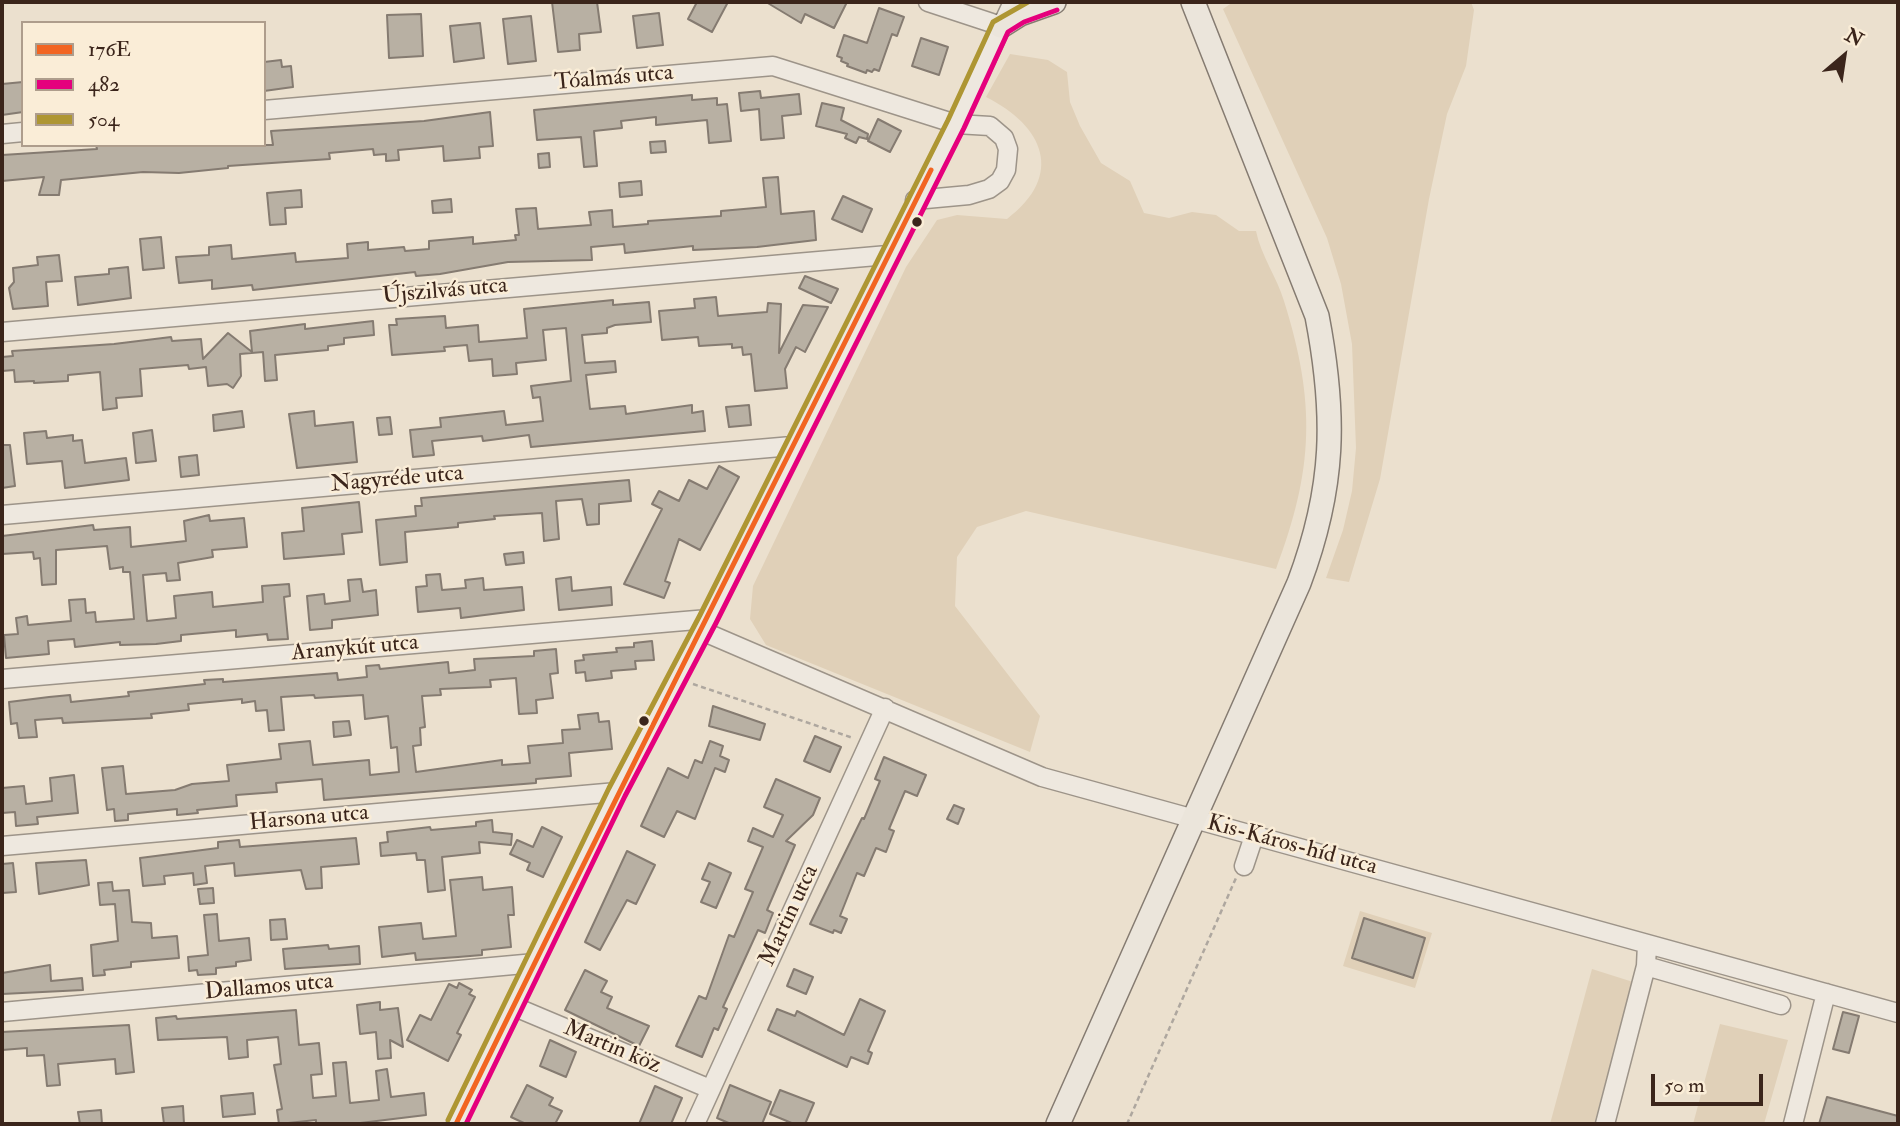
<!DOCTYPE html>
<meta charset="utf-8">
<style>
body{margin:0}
#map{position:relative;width:1900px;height:1126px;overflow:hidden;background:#ebe0ce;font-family:"IM FELL Double Pica",serif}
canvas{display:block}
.frame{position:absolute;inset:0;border:4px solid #3b251b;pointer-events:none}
.legend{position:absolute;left:21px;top:21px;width:245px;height:126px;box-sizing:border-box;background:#faedd7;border:2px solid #ae9d8c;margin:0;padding:9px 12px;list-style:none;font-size:21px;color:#3b251b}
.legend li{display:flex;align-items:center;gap:14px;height:35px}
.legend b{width:35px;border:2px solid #ae9d8c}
.north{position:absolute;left:1809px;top:21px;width:70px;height:70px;-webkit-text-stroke:5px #faedd7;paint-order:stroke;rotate:29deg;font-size:19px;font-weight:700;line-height:28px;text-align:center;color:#3b251b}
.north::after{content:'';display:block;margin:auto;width:24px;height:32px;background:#3b251b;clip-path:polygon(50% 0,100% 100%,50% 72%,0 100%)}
.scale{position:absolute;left:1651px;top:1074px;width:112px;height:32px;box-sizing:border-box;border:4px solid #3b251b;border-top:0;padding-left:9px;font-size:21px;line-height:24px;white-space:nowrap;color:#3b251b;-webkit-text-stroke:5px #faedd7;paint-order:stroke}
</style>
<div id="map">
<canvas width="1900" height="1126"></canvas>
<div class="frame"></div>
<ul class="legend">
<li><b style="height:9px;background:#f26522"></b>176E</li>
<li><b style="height:9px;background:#e5007d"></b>482</li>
<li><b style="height:9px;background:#ae9633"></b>504</li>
</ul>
<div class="north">N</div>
<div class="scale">50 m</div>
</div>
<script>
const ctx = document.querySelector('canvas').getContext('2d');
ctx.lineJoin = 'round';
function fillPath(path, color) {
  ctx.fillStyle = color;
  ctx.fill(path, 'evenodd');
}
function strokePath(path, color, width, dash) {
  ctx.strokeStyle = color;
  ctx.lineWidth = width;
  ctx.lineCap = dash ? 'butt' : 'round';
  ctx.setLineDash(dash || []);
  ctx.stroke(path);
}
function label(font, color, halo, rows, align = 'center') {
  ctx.font = font + ' "IM FELL Double Pica",serif';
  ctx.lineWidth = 5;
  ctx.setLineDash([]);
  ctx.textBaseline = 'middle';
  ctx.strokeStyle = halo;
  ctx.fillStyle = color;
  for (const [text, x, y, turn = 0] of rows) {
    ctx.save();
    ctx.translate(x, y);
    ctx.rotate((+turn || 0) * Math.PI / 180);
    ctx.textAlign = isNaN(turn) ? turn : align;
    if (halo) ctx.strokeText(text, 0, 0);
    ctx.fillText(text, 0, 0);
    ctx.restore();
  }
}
fillPath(new Path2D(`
 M1233,2H1471L1474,10L1466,66L1447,114L1429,199L1380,479L1349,582L1326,578L1343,530L1352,491L1356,448L1352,344L1341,284L1327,238L1223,9Z
 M1010,54L1048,60L1067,72L1070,102L1080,126L1101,163L1130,181L1144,213L1169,218L1192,212L1216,215L1239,231H1256C1261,256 1277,277 1284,301C1316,403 1314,469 1276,569L1026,511L977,527L957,557L955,606L1040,716L1030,752L766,645L750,619L753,586L906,267L937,220L957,215L1007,219C1065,175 1044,126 986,97Z
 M1360,911L1432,933L1415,988L1343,966Z
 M1592,969L1633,982L1594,1124H1550Z
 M1720,1024L1788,1040L1764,1124H1693Z`), '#e0d0b8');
const building = new Path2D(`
 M552,2H597L601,32L579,34L580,50L558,52Z
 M697,2H728L712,32L688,19Z
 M766,2H847L834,28L805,14L801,23Z
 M879,8L904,17L897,36L892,34L879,71L874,69L872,72L867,70L866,73L847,66L848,64L841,61L842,58L837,56L844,35L867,43Z
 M659,13L663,45L637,48L633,16Z
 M421,14L423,56L389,58L387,15Z
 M531,16L536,61L508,64L503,19Z
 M480,23L484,58L454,62L450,26Z
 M921,38L948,47L939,75L912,66Z
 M281,60L282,67L291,66L293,87L264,91V62Z
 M23,82V112L2,115V84Z
 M760,91L761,98L799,94L801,114L782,116L784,138L761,140L759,109L741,111L739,93Z
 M692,95V100L717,98V105L727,104L731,141L709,143L707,120L656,125V117L621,121L622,128L594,131L597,166L584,167L581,137L537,140L534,110Z
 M822,103L844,108L841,120L868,134L867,139L859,137L856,143L845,138L847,134L816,126Z
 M490,112L493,146L479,147L480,158L444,161L443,146L398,150L399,160L386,161V154L374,155L373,149L329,153L330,159L228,166V168L179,173L143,172L61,180L59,195H39L44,177L2,181V155L97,149L96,145H273L271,131L424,121Z
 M878,119L901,131L890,152L868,141Z
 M665,141L666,152L651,153L650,142Z
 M549,153L550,167L539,168L538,154Z
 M778,177L781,214L814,211L816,240L757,247L693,250V246L625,253L624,244L591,247L592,260L508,262L440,274L416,276L415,272L253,290L252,285L212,289V280L179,283L176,257L209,255V247L231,245L232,259L295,253L296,262L348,258L347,244L368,242V250L404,247L405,251L429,249V241L473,237V244L516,240L515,235H519L516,209L536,208L538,229L591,225L589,212L612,210L613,227L648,224V221L721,216V211L766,207L763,178Z
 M641,181L642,195L620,197L619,183Z
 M301,190L302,207L285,208L286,224L270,225L267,193Z
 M843,196L872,209L862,232L832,219Z
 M451,199L452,212L433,213L432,201Z
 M161,237L164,268L143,270L140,239Z
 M59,255L62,281L46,282L48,306L13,309L9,288L14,282L13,268L38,265L37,257Z
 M128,267L131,298L78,305L75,277L109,274V269Z
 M805,276L838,289L831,303L799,288Z
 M716,297L718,316L767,312L768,303L781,304L779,353L803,305L828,307L805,352L796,347L785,369L787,388L755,391L751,354L743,355L742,347L732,348V344L699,346L698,337L662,340L659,311L695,308L694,299Z
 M613,300V305L649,302L651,322L615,325L607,328V333L582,335L585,363L615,361L616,372L586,375L590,409L625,406L626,414L692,405V413L703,411L705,431L531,447L529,435L483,441L482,436L432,441L434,455L413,457L410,430L441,427L440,418L504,411L506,425L543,421L540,397L533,398L531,386L571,381L566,328L543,330L546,360L516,363L517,374L493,376L492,359L469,361L467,345L444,347L445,351L392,355L389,325H397L396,319L445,316L446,328L478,325L479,342L527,338L524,309Z
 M373,321L374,335L344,338V344L328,346V350L275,355L277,380L265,381L263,352L240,354L241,376L233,388L227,384L208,386L206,367L189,369L188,365L140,369L142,396L116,398L117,408L103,410L100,372L68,375V381L34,383V381L15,382L14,370L2,371V357L13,356L12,351L114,344L171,337L172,341L201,339L203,359L228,333L252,352L250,331L305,324V329Z
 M749,405L751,425L729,427L726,407Z
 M242,411L244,427L214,431L213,415Z
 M314,411L315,426L353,422L357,462L297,468L289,414Z
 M390,417L392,434L379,435L377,418Z
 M152,430L156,461L136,463L133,433Z
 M46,431L47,438L73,435V441L82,440L85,463L126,458L129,480L65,488L62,461L27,464L24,433Z
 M2,445H10L15,486L2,488Z
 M197,455L199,475L181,477L179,457Z
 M719,466L739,477L700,550L679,539L665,581L670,583L664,598L624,584L662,509L652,504L659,491L679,501L689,480L707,489Z
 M629,480L631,501L599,504V524L587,525L582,499L556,501L559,539L544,541L542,513L494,516L495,519L458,523V527L405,532L407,562L380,565L376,520L416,516L415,506H422L421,498Z
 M359,502L362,532L342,534L344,554L284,559L282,533L304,531L302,508Z
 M209,515L210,521L244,518L247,547L212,550L213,557L178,563L180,580L167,581L166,573L143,575L147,621L176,618L174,596L212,592L213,607L263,602L262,586L289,584L290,596L284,597L288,639L268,640L267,634L236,637V630L181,635V641L156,644L120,645V642L75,647L74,639L48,641L49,654L6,658L4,635L18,634L16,618L27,616L28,625L71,621L69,600L85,599L86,613L95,612L96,622L134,619L130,572H123V567L110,569L107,546L56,550V584L42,585L40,558L34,559L33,552L2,554V536L93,525L94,530L130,527L131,547L186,541L184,521Z
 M523,552L524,563L506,565L504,554Z
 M440,574L442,590L466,588L465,580L483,578L484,590L522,587L524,610L461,618L460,608L418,612L416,587L427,586L426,575Z
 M571,577L572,591L611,587L612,605L559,610L556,579Z
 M361,579L363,592L376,590L378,615L332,620V628L310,630L307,596L324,594L325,604L350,601L348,580Z
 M652,641L654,660L635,661L636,669L611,671L612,678L586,681L585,672L576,673L575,661L584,660L583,655L617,652L616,648L634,647V643Z
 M556,649L558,673L550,674L553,698L536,700L537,713L519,714L516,678L490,680L491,687L440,689L441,695L422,696L425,727L420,728L421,745L413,746L416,772L502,760V765L530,763L528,746L563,743L562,730L580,729L578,715L598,713L599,722L609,721L612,749L569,753L571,776L536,779V783L324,800L322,779L276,783L277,792L236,795L237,806L197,810L198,813L177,815V809L128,814V820L115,821L114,809L107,810L102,768L123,766L126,794L175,790L192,784L229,781L227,765L281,759L279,744L310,741L313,765L369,760L370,775L399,772L397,747L391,748L388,716L365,719L363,695L315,698L314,695L281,697L284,730L269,731L267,710L256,711L255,701L242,703V699L188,704L189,710L151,714L152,718L63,723L62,718L35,720L37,737L19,738L17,723L11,724L9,702L49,697L70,695L71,702L129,696L128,692L205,684L204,680L223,679V682L337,673L338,680L367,677L366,666L379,665L380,669L448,662L449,673L475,670L474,659L534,656V651Z
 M713,706L765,724L760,740L709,726Z
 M349,721L351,735L334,737L333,722Z
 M815,736L841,747L830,772L804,761Z
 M710,741L723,746L720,756L729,760L725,772L715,768L695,819L677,811L664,837L641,826L668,768L688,778L695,760L702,763Z
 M884,757L926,775L917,796L905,791L889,829L894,831L886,852L876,848L864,876L857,873L840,916L847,919L841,933L834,930L833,933L810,924L862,818L864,819L880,781L875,779Z
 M74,775L78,813L37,817L38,824L16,826L15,812L2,813V788L24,786L26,804L52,801L50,778Z
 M776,779L820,798L813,815L786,841L795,845L767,910L773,913L765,933L758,930L723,1007L727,1009L718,1030L714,1028L702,1057L676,1046L699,996L706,999L729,935L734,937L753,892L745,889L763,847L748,841L753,828L773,837L783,815L764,807Z
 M954,805L964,809L958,824L947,819Z
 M492,820L493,832L512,834L511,845L479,842L480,853L442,857L445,890L428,892L425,860H417L416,853L381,856L380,843L388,842L387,832L430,827L431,830L476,826V822Z
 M542,827L562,837L543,877L527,870L530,863L510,854L517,840L533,847Z
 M356,838L359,864L321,867L322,888L306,889L301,870L235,876L234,863L205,866L207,883L194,885L193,873L164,876L165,884L143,886L140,858L218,848V842L239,840L240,847Z
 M627,851L655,865L636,904L627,900L600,950L585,942Z
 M86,860L89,885L39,894L36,863Z
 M13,863L16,892L2,893V864Z
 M709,863L731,873L716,908L701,902L710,882L702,879Z
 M482,877L483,890L512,887L514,915H508L511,947L482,950V955L458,957L416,960L415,953L382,957L379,927L421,923L423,939L456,936L450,880Z
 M112,882L113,891L129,890L132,922L151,923L152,938L177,936L179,958L131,962V967L104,970L105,975L93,976L91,945L118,941L115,904L100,905L98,883Z
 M213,888L214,903L200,904L198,889Z
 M217,914L219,941L249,938L251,960L236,962V966L216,968V974L198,975L197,970L189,971L188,957L208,955L204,915Z
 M1364,918L1425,938L1413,978L1352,958Z
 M285,919L287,939L271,940L270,920Z
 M328,945L329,949L359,946L360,964L285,969L283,949Z
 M50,965L51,981L82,978L83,990L2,994V973Z
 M794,969L813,977L806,994L787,986Z
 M585,970L607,981L601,992L612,997L607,1008L649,1026L639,1046L565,1010Z
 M459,983L472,990L469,994L475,997L457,1033L461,1035L448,1061L407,1040L420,1015L431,1020L449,984L457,988Z
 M860,999L885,1011L868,1051L872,1053L868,1064L851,1057L847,1067L768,1030L777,1009L795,1016L797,1011L844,1035Z
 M380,1002V1010L398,1008L403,1047L390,1040L391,1058L378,1059L376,1032L360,1034L357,1005Z
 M296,1010L299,1045L319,1043L322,1074L311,1075L313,1098L336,1096L333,1063L346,1062L350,1103L379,1100L376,1071L387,1069L391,1097L424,1093L426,1115L352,1124H316V1120L279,1124L277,1110L282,1109L274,1065L281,1064L278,1037L247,1040L248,1057L229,1059L227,1037L158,1040L156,1018L176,1016L177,1019Z
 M1843,1012L1859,1016L1849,1053L1833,1049Z
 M129,1025L134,1072L116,1074L115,1059L58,1064L60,1085L47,1086L44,1055L27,1056V1048L2,1050V1032Z
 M550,1040L576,1052L566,1077L540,1066Z
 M527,1085L553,1098L549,1105L562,1111L555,1124H526L511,1117Z
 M730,1085L771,1102L762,1124H731L717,1118Z
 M655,1086L682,1098L671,1124H639Z
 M780,1090L814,1103L805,1124H794L770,1114Z
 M253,1093L255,1114L223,1117L221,1096Z
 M1827,1097L1898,1116V1124H1819Z
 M183,1106L184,1124H164L162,1108Z
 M101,1110L102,1124H80L78,1112Z`);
fillPath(building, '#b8b0a3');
strokePath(building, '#857b71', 2);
const minor = new Path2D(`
 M928,2L1001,26
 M264,110L773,66L956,124L990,126L1004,138L1008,149L1006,170L1000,181L989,189L969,195L915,200
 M2,134L23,132
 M2,332L888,255
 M2,515L792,446
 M702,631L1042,777L1898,1013
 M2,679L708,619
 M2,846L617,792
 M1244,866L1254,836
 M1646,966L1781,1005
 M515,1007L710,1089
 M2,1012L535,963
 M456,1124L617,792L708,619L956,124L1013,2
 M695,1124L885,708
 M1605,1124L1646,966L1647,944
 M1793,1124L1826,993`);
const major = new Path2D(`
 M1001,26L1020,14L1054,2
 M1058,1124L1299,583C1335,487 1336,415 1317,316L1193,2`);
strokePath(minor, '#9d9489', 21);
strokePath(major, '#857b71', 26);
strokePath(new Path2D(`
 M693,684L853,738
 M1127,1124L1236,878`), '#aea79f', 2.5, [5, 3.5]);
strokePath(minor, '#eee8df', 18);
strokePath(major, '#ebe5db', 23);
strokePath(new Path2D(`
 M456,1124C611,804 773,488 931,170`), '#f26522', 5);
strokePath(new Path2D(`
 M466,1124L625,796L716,623L964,128L1008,32L1024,22L1057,10`), '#e5007d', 5);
strokePath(new Path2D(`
 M448,1120L609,788L700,615L948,120L993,22L1028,2`), '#ae9633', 5);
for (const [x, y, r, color] of [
 [917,222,6,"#3b251b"],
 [644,721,6,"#3b251b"]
]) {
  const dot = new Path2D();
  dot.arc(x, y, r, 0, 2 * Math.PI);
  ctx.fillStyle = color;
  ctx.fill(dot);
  strokePath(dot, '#faedd7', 2.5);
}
label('23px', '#3b251b', '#faedd7', [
 ["Tóalmás utca",614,79,-5],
 ["Újszilvás utca",445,292,-5],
 ["Nagyréde utca",397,480,-5],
 ["Aranykút utca",355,649,-5],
 ["Harsona utca",309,819,-5],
 ["Kis-Káros-híd utca",1292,846,15],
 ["Martin utca",790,916,-65],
 ["Dallamos utca",269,988,-5],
 ["Martin köz",612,1048,23]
]);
</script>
